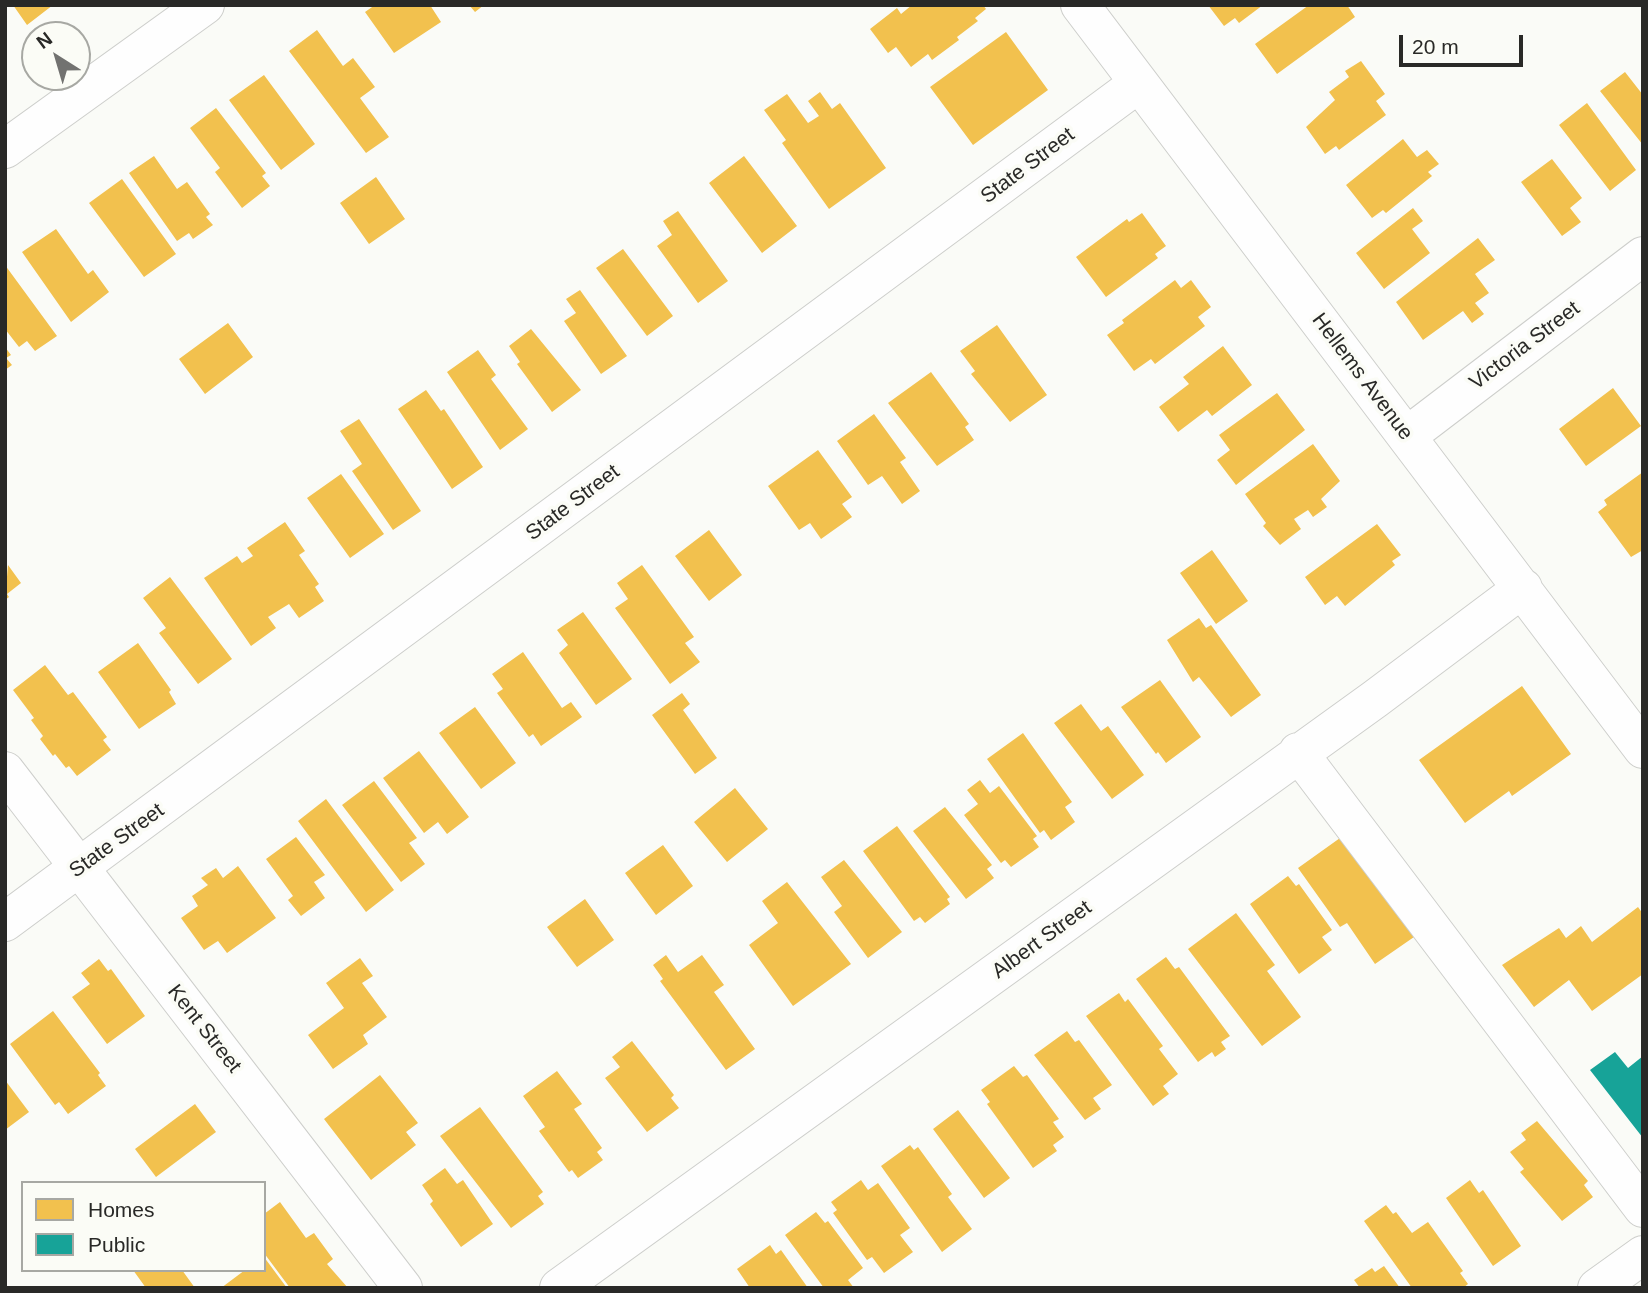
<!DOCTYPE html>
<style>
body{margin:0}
#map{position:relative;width:1648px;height:1293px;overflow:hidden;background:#fafbf7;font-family:Arial,sans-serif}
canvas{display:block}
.frame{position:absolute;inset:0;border:7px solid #292927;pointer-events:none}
.legend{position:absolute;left:21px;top:1181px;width:245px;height:91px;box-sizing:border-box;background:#fbfcf6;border:2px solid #a7a8a3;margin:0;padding:9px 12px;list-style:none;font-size:21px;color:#292927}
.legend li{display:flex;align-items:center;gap:14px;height:35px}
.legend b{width:35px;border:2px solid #a7a8a3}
.north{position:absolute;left:21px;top:21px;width:70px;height:70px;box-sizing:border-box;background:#fbfcf6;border:2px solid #a7a8a3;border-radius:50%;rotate:323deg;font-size:19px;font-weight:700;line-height:28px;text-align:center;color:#292927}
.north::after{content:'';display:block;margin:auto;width:24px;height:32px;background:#727270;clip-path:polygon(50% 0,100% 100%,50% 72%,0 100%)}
.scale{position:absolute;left:1399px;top:35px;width:124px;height:32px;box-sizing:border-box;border:4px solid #292927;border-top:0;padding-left:9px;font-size:21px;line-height:24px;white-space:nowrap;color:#292927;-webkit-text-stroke:5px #fbfcf6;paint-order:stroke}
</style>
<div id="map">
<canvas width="1648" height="1293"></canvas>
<div class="frame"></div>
<ul class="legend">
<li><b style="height:19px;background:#f2c14e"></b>Homes</li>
<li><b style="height:19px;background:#17a398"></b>Public</li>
</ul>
<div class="north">N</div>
<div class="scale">20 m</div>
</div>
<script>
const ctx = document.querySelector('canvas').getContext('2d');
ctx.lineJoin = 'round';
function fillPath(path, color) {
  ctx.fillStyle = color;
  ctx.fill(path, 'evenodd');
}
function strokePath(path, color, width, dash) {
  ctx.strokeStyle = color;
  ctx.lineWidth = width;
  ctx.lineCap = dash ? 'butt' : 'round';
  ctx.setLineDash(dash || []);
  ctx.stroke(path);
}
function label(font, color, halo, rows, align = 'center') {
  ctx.font = font + ' Arial,sans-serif';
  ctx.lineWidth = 7;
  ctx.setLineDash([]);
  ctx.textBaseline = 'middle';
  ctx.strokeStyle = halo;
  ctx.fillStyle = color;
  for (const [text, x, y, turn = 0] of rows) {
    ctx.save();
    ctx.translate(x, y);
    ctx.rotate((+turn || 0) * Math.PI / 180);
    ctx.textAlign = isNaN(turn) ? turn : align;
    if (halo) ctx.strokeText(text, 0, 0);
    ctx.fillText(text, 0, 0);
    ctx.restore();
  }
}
fillPath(new Path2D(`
 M13,5H53L27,25Z
 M375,5H430L441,22L394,53L365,12Z
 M469,5H484L475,12Z
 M912,5H983L986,9L975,18L978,21L957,37L959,40L932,60L928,54L911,67L896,47L888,53L870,29L897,8L901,14Z
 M1208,5H1263L1239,23L1235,18L1224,26Z
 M1309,5H1347L1355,17L1277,74L1255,44Z
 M317,30L343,66L353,58L375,87L360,98L389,137L366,153L289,51Z
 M1006,32L1048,90L973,145L930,87Z
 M1361,61L1385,94L1376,101L1386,115L1339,150L1336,146L1325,154L1306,127L1335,100L1329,92L1349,77L1345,71Z
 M1625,72L1643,95V145L1600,91Z
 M264,75L315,144L281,170L229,100Z
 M820,92L832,109L840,103L886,168L829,209L782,143L786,140L764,110L787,94L808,123L819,116L808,101Z
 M1587,103L1636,170L1610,191L1559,125Z
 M216,108L266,173L262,176L270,186L242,208L215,172L220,168L190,128Z
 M1403,139L1417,157L1427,150L1439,164L1428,172L1432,176L1386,213L1383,210L1372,218L1346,185Z
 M154,156L177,189L187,182L210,214L206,217L213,225L193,239L189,233L177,241L129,173Z
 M744,156L797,226L762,253L709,183Z
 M1552,159L1582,198L1570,208L1581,222L1562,236L1521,182Z
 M376,177L405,219L369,244L340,203Z
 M122,179L176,254L144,277L89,203Z
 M1413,208L1423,221L1412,229L1430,253L1384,289L1356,253Z
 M678,211L728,281L698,303L657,246L672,235L663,221Z
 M1142,213L1166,246L1155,254L1158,258L1106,297L1076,257L1127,219L1129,222Z
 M56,229L88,274L93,270L109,292L71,322L22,252Z
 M1478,238L1495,260L1475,274L1489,293L1475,303L1484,314L1472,323L1463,311L1423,340L1396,302Z
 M623,249L673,316L647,336L596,268Z
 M5,265L57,336L35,351L27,341L19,347L5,329Z
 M1175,280L1181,288L1191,280L1211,307L1198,317L1205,326L1155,364L1151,359L1134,371L1107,335L1124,323L1122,320Z
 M580,290L627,356L601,374L564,321L576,313L566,299Z
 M228,323L253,357L205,394L179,359Z
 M997,325L1047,395L1010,422L971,374L975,371L960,351Z
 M531,329L581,390L552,412L517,364L520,362L509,346Z
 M1223,346L1252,385L1212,416L1207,410L1178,432L1159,407L1189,384L1183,377Z
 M5,347L11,355L6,358L12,365L5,370Z
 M478,350L496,375L491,379L528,429L500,450L447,372Z
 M931,372L969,424L965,427L974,440L937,466L888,403Z
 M1613,388L1641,426L1586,466L1559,429Z
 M426,390L441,411L444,409L483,467L452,489L398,409Z
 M1277,393L1305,430L1236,485L1217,460L1230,450L1219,435Z
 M874,414L906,458L900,462L920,491L902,504L882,476L868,485L837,441Z
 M359,419L421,511L393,530L352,471L362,464L340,431Z
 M1313,444L1340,481L1321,499L1327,507L1313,517L1308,510L1294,519L1301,529L1280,545L1263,526L1266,523L1245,494Z
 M818,450L852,497L842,504L852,517L821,539L810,523L799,530L768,486Z
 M1643,472V550L1631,557L1598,512L1607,505L1604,500Z
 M341,474L384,534L350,558L307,498Z
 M285,522L305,551L299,555L319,584L315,587L324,601L299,618L289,604L268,617L276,628L251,646L204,578L237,556L242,563L253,556L247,548Z
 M1377,524L1401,555L1392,561L1395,565L1345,606L1337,596L1325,605L1305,577Z
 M709,530L742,575L709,601L675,556Z
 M1212,550L1248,601L1216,624L1180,573Z
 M8,565L21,583L7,594L9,597L5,600Z
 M642,565L694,637L685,643L700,662L670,684L615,608L628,599L617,583Z
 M170,577L232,659L198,684L159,633L166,628L143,598Z
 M583,612L632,679L596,705L559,653L568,645L557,630Z
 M1199,618L1206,628L1211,625L1261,695L1231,717L1199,677L1193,682L1167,640Z
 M138,643L171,690L169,692L176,704L139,729L98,672Z
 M523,652L562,708L571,702L582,717L541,746L533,734L529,737L497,693L503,689L492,674Z
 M45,665L68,695L73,692L107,737L103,740L111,750L77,776L69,766L66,768L55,754L53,756L40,739L43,736L31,720L34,718L13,690Z
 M1160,680L1201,737L1166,763L1158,752L1156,754L1121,707Z
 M1522,686L1571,754L1512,796L1509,791L1465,823L1419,760Z
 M682,693L690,704L683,710L717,758L695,774L652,715Z
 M1081,704L1101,731L1108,726L1144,775L1112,799L1054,723Z
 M475,707L516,763L481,789L439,733Z
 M1023,733L1072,802L1065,807L1075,822L1051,840L1044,830L1040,833L987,759Z
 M419,751L469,817L447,834L438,822L424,833L383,778Z
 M980,780L990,793L999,786L1037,836L1033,839L1039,847L1011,867L1005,860L1001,863L964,815L978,804L967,790Z
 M374,781L417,838L409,843L425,864L401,882L342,805Z
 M735,788L768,829L727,862L694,822Z
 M326,799L394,890L366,912L298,821Z
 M945,807L992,865L987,869L994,878L966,899L913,831Z
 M897,826L950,897L947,899L950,904L925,923L920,917L914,921L863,851Z
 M296,837L325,875L314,882L325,898L301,916L288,900L293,896L266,859Z
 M1340,838L1414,937L1375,964L1347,923L1340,927L1298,868Z
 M663,845L693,886L656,915L625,873Z
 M844,860L902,932L868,958L834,912L842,906L821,877Z
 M238,866L276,918L227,953L218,941L204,950L181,918L198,906L192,896L208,885L201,878L216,868L223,878Z
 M1288,876L1296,886L1299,884L1332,930L1322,937L1332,950L1299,974L1250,904Z
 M787,882L851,964L793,1006L749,945L778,923L762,901Z
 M585,899L614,940L577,967L547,927Z
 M1638,907L1643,914V974L1592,1011L1569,980L1534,1007L1502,965L1559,928L1566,938L1581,926L1592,942Z
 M1236,913L1275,965L1267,971L1301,1017L1262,1046L1188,949Z
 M666,955L678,972L702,955L724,985L714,992L755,1049L726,1070L660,981L663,979L653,965Z
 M1166,957L1175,969L1179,967L1230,1036L1221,1042L1226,1049L1215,1057L1212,1052L1198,1062L1136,979Z
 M360,958L373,976L362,983L387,1017L363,1035L368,1044L333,1069L308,1035L344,1008L326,983Z
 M99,959L108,971L111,969L145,1016L107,1044L72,997L90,984L81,973Z
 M1119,993L1125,1002L1128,999L1163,1046L1159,1049L1178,1074L1163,1086L1169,1094L1153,1106L1086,1016Z
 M53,1011L100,1073L98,1075L106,1086L68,1114L59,1102L55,1105L10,1044Z
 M1067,1031L1075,1042L1079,1040L1112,1085L1093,1098L1101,1109L1085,1120L1034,1055Z
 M632,1041L674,1095L671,1098L679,1108L647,1132L605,1078L620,1067L612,1057Z
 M1014,1066L1023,1077L1027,1075L1059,1119L1053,1122L1064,1137L1053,1145L1057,1151L1033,1168L987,1104L990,1102L981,1090Z
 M557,1071L582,1104L574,1109L602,1148L597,1152L603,1160L578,1178L572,1170L569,1172L539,1131L545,1127L523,1096Z
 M380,1075L418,1123L406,1132L416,1145L371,1180L324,1119Z
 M5,1080L29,1112L5,1130Z
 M195,1104L216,1132L156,1177L135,1149Z
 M480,1107L543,1192L538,1196L544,1204L511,1228L440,1136Z
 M958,1110L1010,1178L984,1198L933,1129Z
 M1537,1121L1588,1181L1584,1185L1593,1197L1562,1221L1520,1172L1524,1169L1510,1152L1526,1140L1521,1133Z
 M910,1145L914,1150L918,1147L952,1194L948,1197L972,1229L942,1252L881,1166Z
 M445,1168L457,1184L463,1180L493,1224L461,1247L430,1204L433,1201L422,1185Z
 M861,1180L868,1190L878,1183L910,1228L900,1235L913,1252L884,1273L872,1257L867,1260L833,1213L837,1210L831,1202Z
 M1470,1180L1479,1193L1483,1190L1521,1246L1493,1266L1446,1198Z
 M280,1202L306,1238L314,1233L333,1259L327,1264L348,1288H290L264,1253V1214Z
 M1386,1205L1393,1214L1396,1212L1412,1233L1428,1222L1463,1271L1460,1273L1468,1284L1463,1288H1412L1364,1221Z
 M816,1212L825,1223L828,1221L863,1268L848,1280L854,1288H824L785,1235Z
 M770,1245L776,1254L781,1250L808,1288H750L737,1269Z
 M264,1257L287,1288H221L245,1270H264Z
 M1384,1266L1400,1288H1360L1354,1280L1372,1268L1375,1272Z
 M133,1270H182L195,1288H146Z`), '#f2c14e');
fillPath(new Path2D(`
 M1615,1052L1628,1068L1643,1056V1138L1590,1070Z`), '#17a398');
const minor = new Path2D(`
 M1080,5L1643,749
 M5,149L205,5
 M1407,436L1643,256
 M1298,752L1643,1208
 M5,771L403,1288
 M5,922L1139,83
 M559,1288L1375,699L1523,588
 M1597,1288L1643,1255`);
strokePath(minor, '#cdcecb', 40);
strokePath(minor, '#fefefe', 38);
label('21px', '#292927', '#fbfcf6', [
 ["State Street",1028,166,-37],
 ["Victoria Street",1525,346,-37],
 ["Hellems Avenue",1362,377,53],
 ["State Street",573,503,-37],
 ["State Street",117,841,-36],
 ["Albert Street",1042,940,-36],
 ["Kent Street",204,1029,52]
]);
</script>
